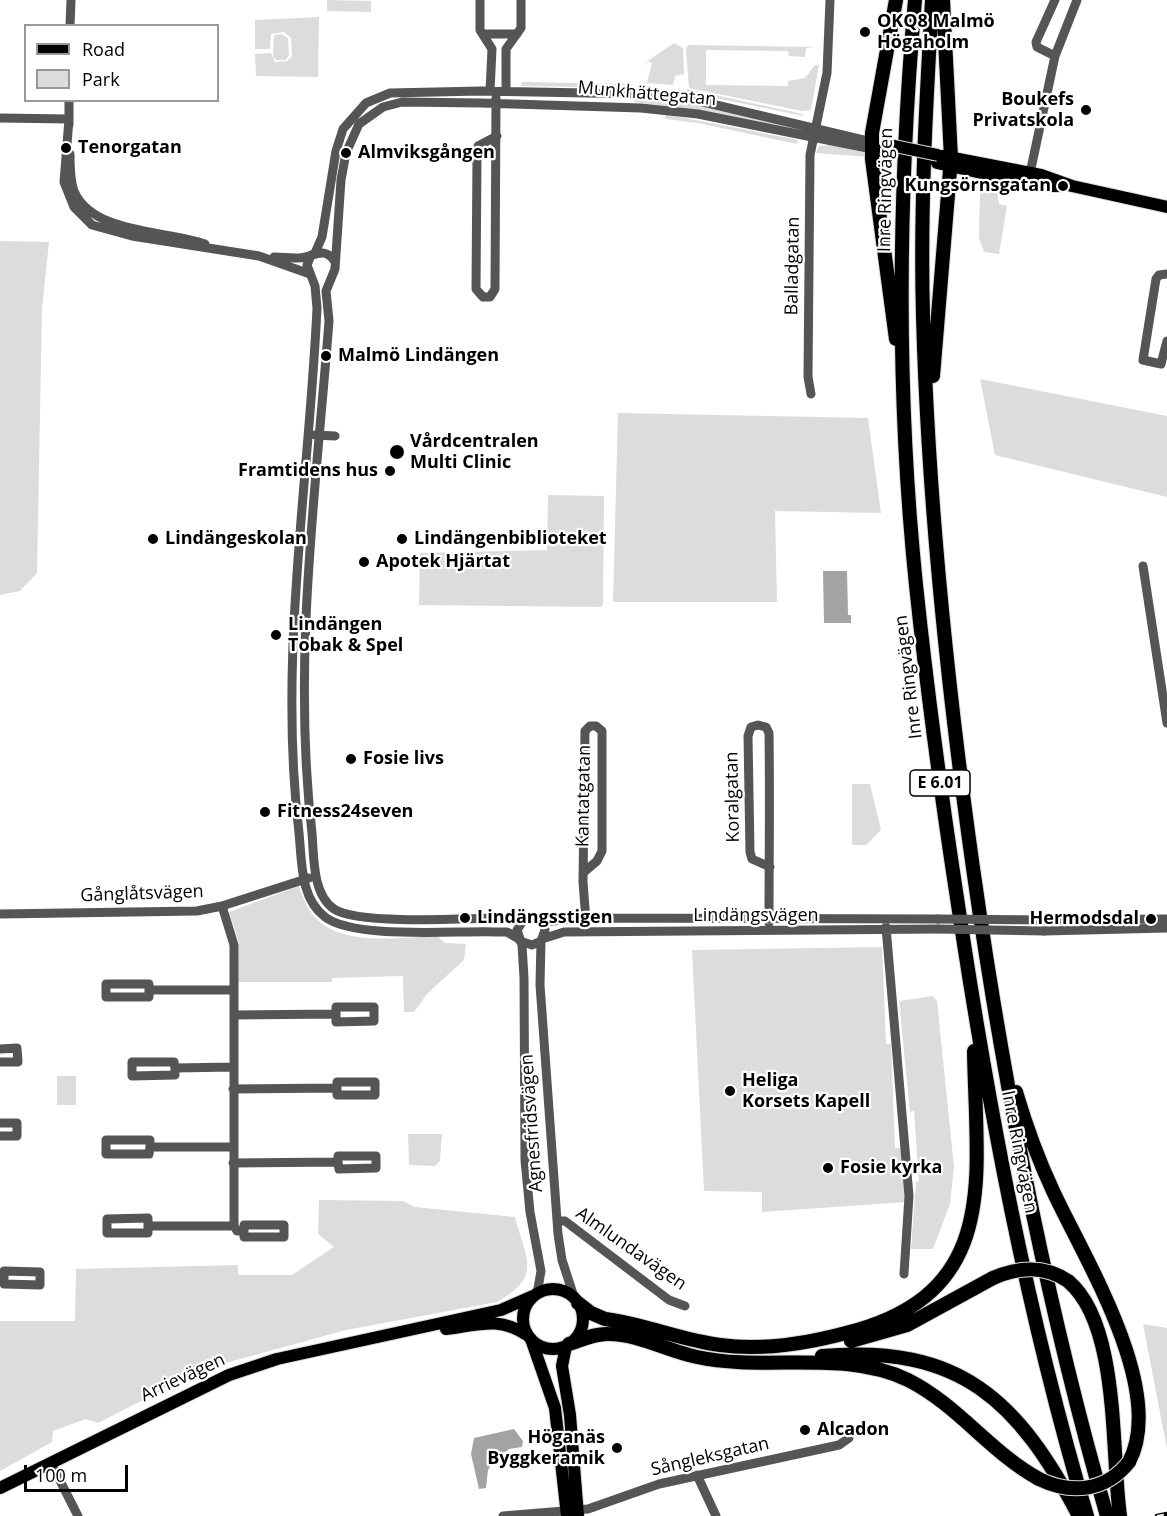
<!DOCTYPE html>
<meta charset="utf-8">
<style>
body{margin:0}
#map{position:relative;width:1167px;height:1516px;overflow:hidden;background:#fff;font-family:"Open Sans",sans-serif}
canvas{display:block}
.legend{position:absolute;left:24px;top:24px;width:195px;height:78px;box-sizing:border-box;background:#fff;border:2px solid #999;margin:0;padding:8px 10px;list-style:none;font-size:18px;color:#000}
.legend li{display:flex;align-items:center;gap:12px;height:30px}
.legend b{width:30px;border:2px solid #999}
.scale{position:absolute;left:24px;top:1465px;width:104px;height:27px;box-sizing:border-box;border:3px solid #000;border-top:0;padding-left:8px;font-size:18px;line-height:21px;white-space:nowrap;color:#000;-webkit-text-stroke:4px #fff;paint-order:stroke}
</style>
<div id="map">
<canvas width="1167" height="1516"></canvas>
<ul class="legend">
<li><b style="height:8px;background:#000"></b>Road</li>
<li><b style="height:16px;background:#dcdcdc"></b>Park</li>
</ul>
<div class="scale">100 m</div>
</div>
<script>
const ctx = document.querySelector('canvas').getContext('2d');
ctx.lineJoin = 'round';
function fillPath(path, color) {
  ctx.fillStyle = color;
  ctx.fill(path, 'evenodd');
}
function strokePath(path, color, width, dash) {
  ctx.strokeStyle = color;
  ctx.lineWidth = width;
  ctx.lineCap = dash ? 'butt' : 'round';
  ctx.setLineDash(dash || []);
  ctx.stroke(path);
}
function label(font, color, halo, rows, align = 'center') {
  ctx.font = font + ' "Open Sans",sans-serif';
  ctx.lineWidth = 4.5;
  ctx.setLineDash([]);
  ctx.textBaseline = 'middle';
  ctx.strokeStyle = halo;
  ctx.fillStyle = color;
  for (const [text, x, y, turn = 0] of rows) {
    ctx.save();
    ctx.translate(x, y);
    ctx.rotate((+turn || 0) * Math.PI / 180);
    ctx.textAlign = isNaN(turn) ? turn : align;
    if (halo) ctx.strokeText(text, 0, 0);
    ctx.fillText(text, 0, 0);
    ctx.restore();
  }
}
fillPath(new Path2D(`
 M327,0L371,1V12L327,11Z
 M319,17L318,77L256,76L255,54L271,53L275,62L287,61L292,56L291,38L284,32L271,34L270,49H255V20Z
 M281,34L288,38L289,55L286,60H277L273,57L274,35Z
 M674,43L683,48L684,74L675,76L673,85L647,83L652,63L648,61L643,67L646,62Z
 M688,45L817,47L806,48L805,57L789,56L788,51L706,50V85L788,86V81L805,78L815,65H819L811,110L802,111L689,88L686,50Z
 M522,82L630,84V88L526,86H521Z
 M687,89L803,114V116L687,92Z
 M635,97L683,102L801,126L800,131L700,110L634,102Z
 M665,114L798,140L797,144L698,123L665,119Z
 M829,145L863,152L869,157L816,153L819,146Z
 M980,190L997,192L999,204L1007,206L999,254L984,252L979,238Z
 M0,241L49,242L42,308L37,573L20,591L0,595Z
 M980,379L1167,416V497L995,455Z
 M618,413L868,418L881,513L775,511L777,602H613Z
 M548,495L604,496L603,604L601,607L419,605L420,553L547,550Z
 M852,784H870L881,830L866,845H852Z
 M299,886C302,894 305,904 310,911C336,949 397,937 437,936L445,943L466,944L464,960L427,994L414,1012H404L403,976L332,978V982H238L239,943L229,912Z
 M882,947L886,1044H891L895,1148H903L906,1202L762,1212V1192L704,1191L692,950Z
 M933,996L937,1001L954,1167L950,1204L933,1249H911L916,1182L919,1181L914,1111L910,1112L899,1001Z
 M57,1076H76V1105H57Z
 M408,1134H442L440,1161L435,1166L409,1165Z
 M319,1200L403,1201L415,1207L515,1217C526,1260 543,1276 497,1302L346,1330L204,1369L98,1423L86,1419L53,1431L52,1442L0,1471V1321H75L76,1269L238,1265V1275H292L334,1247L318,1234Z
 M1143,1324L1167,1328V1449Z`), '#dcdcdc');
fillPath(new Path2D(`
 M823,571H847L848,615H851V623H824Z
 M514,1429L523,1441L522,1447L509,1449L495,1459L488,1470L486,1488L479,1489L471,1454L474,1438Z`), '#a3a3a3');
const major = new Path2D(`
 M872,149L890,153
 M943,156L1041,175L1072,186L1167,207
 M937,163L1039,186H1062
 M523 1319a30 30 0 1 1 60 0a30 30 0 1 1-60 0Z
 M446,1329C479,1325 498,1316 527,1335
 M531,1339L555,1408L567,1516
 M566,1346L562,1366L570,1415L578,1516
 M0,1488L229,1375L277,1359L501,1310L533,1296`);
const highway = new Path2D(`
 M896,0L872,133V159L896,339
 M915,0C898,194 896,391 916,585C927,690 941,794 957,898C988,1106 1027,1314 1087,1516
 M932,0C926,105 920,210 923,316C928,501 947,684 973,868C1004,1086 1046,1304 1107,1516
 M933,376L951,158L943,0
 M1016,1092C1026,1126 1038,1159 1053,1191C1084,1258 1167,1390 1129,1462
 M1068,1281C1120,1324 1111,1453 1120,1516
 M578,1303L591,1313L605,1319C644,1324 681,1340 720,1345C763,1351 805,1344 846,1333C1002,1294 976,1179 974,1051
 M851,1341L907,1325L993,1278
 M569,1344C582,1340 595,1333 609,1334C638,1334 668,1351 697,1357C766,1372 844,1349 908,1380C958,1405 991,1453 1039,1479
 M822,1356C960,1344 1018,1400 1079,1516`);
strokePath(major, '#dbdbdb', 14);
strokePath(highway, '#dbdbdb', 16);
strokePath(new Path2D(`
 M480,0V30L492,49L490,91
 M70,26L71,0
 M483,34H517
 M1055,56L1037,47L1036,42L1055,0
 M506,91V49L521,28V0
 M496,98L495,289L490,297H483L476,289L477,156L478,146L497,136
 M69,100V125
 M0,118L69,119
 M69,119L64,182L74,207L92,225L132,236L259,256L310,274
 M70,154C70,166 70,180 74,191C92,234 165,230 205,244
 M1029,178L1055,56L1077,0
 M315,253L322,237L336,151L343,129L366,103L390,93L481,91L640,94L699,101L872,142
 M311,255L307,265L315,286L317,308C309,483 278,657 299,833C302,862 300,898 325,917C355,940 459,930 499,932H507L519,939
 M274,257C282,257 291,258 299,258C314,257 325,245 335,262
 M1167,274L1159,275L1156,279L1143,360L1161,364L1167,341
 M811,394L808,377L810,155L827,73L830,0
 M315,435L335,436
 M1143,566L1167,723
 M584,872L597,861L602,851V731L596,726H590L585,731L583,882L586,921
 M222,906L234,945V1226
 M0,914L197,911L222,906L309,878
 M528,917C489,917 361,927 334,909C312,894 314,856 312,833C292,662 316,491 329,321L326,291L335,269L341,180L346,153L359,124L383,107L402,102L481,103L641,108L698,114L872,149
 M1044,920L1167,919
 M541,922L585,918L938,919
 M769,923C769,860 770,796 769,733L766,727L758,725L751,727L748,736L750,852L752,859L770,867
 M886,927L909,1196L904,1274
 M1044,931L1167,928
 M542,939L564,932L938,929
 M520,941L532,945L541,941L545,930C543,920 535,915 525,918L517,930L522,945L524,978L525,1160L530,1212L541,1271L537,1294
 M541,941L540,985L558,1234L562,1260L575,1300
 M149,990V997H106V984H149V990H233
 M234,1015L336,1014V1022L374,1021V1007H336V1014
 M0,1049L17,1048L18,1062H0
 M175,1068V1075L132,1076V1062H174L175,1068L233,1067
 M233,1089L337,1088V1095H375V1082H337V1088
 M0,1123H17V1136H0
 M150,1147L149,1154H106V1140H150V1147H233
 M233,1163L338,1162L339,1169L376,1168V1156H338V1162
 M557,1221H565L669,1300L685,1306
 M148,1226V1233H107V1219L148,1218V1226H234L237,1231H244V1237H284V1225H244V1231
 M4,1271L40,1272V1285L4,1284Z
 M51,1463L78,1516
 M697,1475L716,1516
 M503,1516L588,1509L659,1484L839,1445L849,1438`), '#555', 9);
strokePath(major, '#000', 12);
strokePath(highway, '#000', 14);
const rail = new Path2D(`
 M1157,1516L1167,1514`);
strokePath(rail, '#000', 4.5);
strokePath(rail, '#fff', 2, [7]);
const majorBridge = new Path2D(`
 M890,145L938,155`);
const highwayBridge = new Path2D(`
 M993,1278C1019,1267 1044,1265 1068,1281
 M1039,1479C1072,1495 1106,1491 1129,1462`);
strokePath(majorBridge, '#dbdbdb', 14, []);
strokePath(highwayBridge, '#dbdbdb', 16, []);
strokePath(new Path2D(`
 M938,919L1044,920
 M938,929L1044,931`), '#555', 9);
strokePath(majorBridge, '#000', 12);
strokePath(highwayBridge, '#000', 14);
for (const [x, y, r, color] of [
 [865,32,6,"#000"],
 [1086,110,6,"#000"],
 [66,148,6,"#000"],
 [346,153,6,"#000"],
 [1063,186,6,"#000"],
 [326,356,6,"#000"],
 [397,452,8,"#000"],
 [390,471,6,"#000"],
 [153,539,6,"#000"],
 [402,539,6,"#000"],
 [364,562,6,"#000"],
 [276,635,6,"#000"],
 [351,759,6,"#000"],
 [265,812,6,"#000"],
 [465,918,6,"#000"],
 [1151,919,6,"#000"],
 [730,1091,6,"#000"],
 [828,1168,6,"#000"],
 [805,1430,6,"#000"],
 [617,1448,6,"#000"]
]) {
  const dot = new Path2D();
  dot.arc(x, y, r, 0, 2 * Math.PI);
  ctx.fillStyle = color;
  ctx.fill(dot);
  strokePath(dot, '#fff', 2);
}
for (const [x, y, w] of [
 [940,783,60]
]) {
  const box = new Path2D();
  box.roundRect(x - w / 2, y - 13, w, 26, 4.5);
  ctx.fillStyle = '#fff';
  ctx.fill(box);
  strokePath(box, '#000', 1.5);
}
label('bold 16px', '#000', null, [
 ["E 6.01",940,783]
]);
label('bold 18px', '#000', '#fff', [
 ["OKQ8 Malmö",877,22],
 ["Högaholm",877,43],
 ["Boukefs",1074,100,"right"],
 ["Privatskola",1074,121,"right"],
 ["Tenorgatan",78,148],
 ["Almviksgången",358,153],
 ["Kungsörnsgatan",1051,186,"right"],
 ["Malmö Lindängen",338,356],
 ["Vårdcentralen",410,442],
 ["Multi Clinic",410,463],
 ["Framtidens hus",378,471,"right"],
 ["Lindängeskolan",165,539],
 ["Lindängenbiblioteket",414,539],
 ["Apotek Hjärtat",376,562],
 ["Lindängen",288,625],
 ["Tobak & Spel",288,646],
 ["Fosie livs",363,759],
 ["Fitness24seven",277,812],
 ["Lindängsstigen",477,918],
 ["Hermodsdal",1139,919,"right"],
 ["Heliga",742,1081],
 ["Korsets Kapell",742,1102],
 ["Fosie kyrka",840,1168],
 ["Alcadon",817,1430],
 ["Höganäs",605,1438,"right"],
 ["Byggkeramik",605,1459,"right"]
], 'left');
label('18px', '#000', '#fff', [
 ["Munkhättegatan",647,94,5],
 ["Inre Ringvägen",886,190,-89],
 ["Balladgatan",793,266,-89],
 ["Inre Ringvägen",909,677,-97],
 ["Kantatgatan",584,796,-89],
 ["Koralgatan",733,797,-91],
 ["Gånglåtsvägen",142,894,-2],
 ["Lindängsvägen",756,916],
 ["Agnesfridsvägen",532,1123,-94],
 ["Inre Ringvägen",1019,1152,79],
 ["Almlundavägen",631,1249,35],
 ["Arrievägen",183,1378,-25],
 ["Sångleksgatan",710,1457,-13]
]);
</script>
